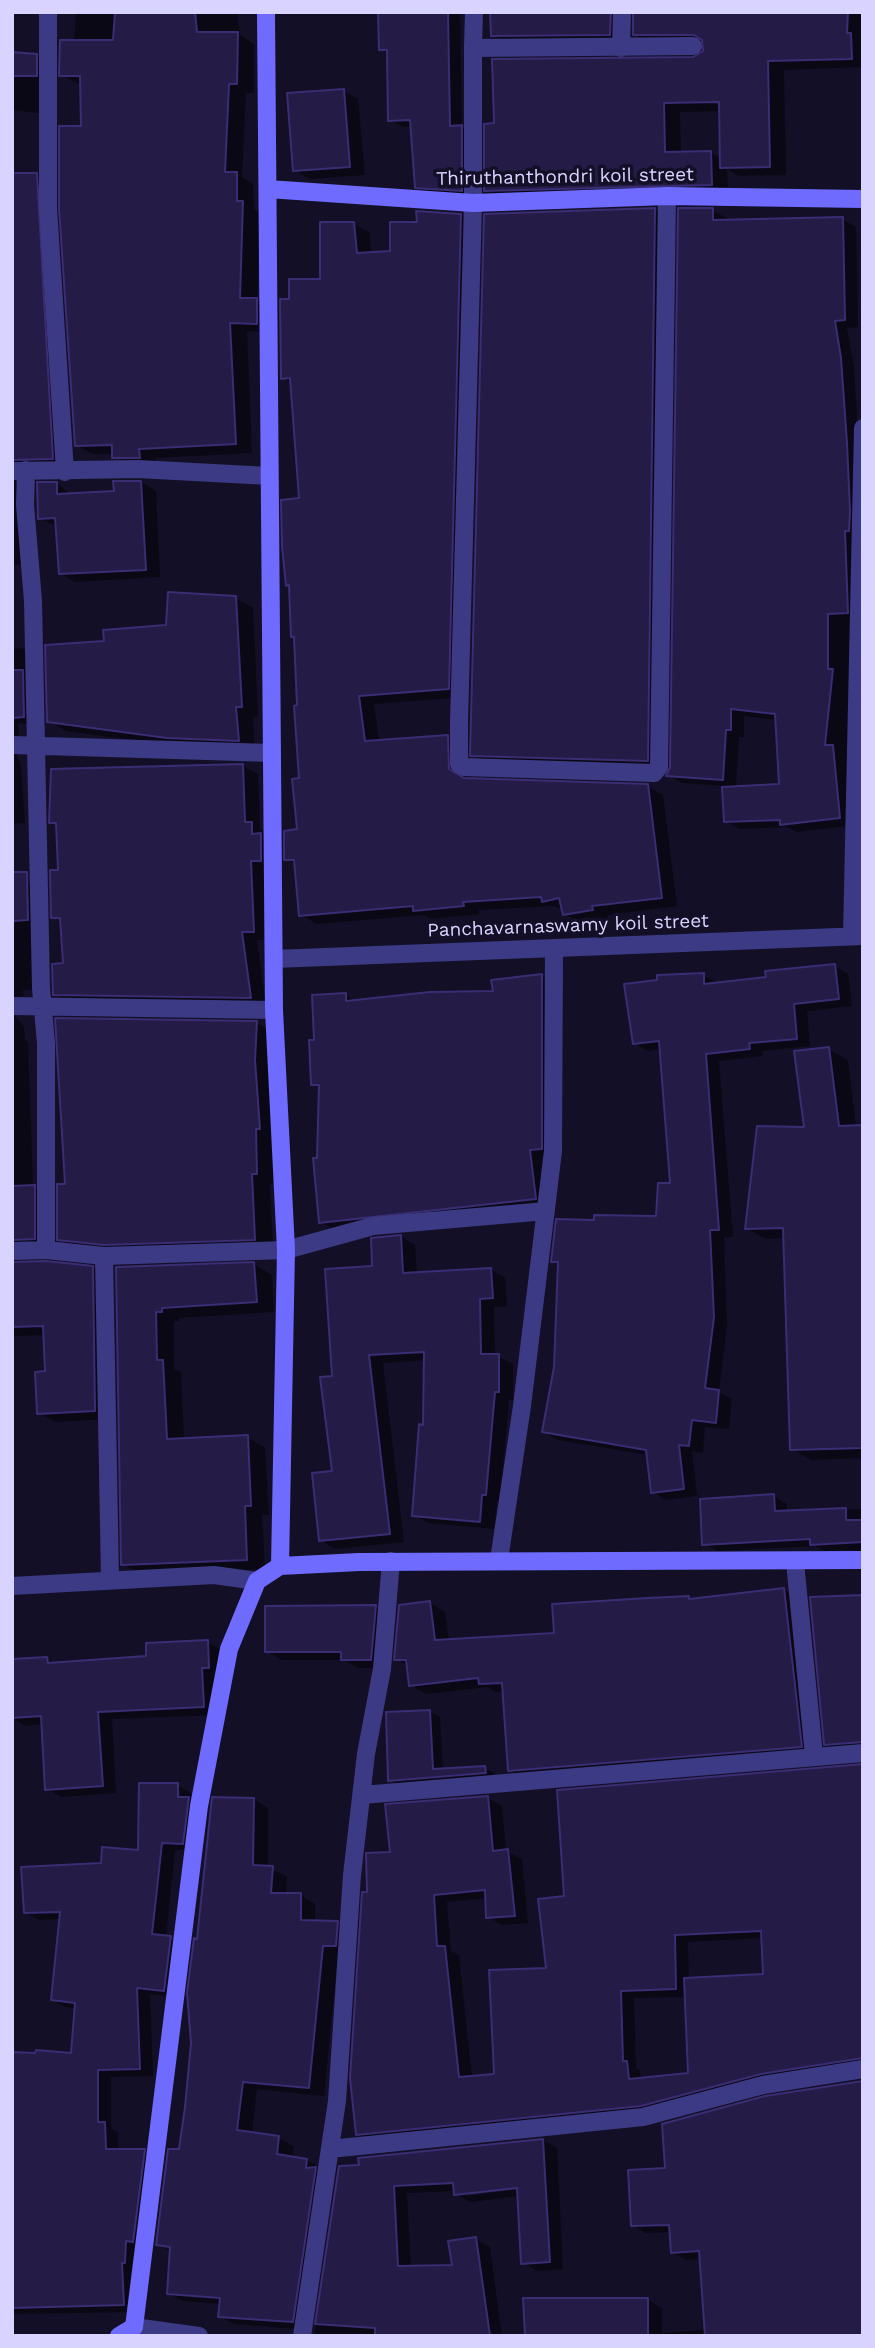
<!DOCTYPE html>
<style>
body{margin:0}
#map{position:relative;width:875px;height:2348px;overflow:hidden;background:#130f26;font-family:"Work Sans",sans-serif}
canvas{display:block}
.frame{position:absolute;inset:0;border:14px solid #d9d4ff;pointer-events:none}
</style>
<div id="map">
<canvas width="875" height="2348"></canvas>
<div class="frame"></div>
</div>
<script>
const ctx = document.querySelector('canvas').getContext('2d');
ctx.lineJoin = 'round';
function fillPath(path, color) {
  ctx.fillStyle = color;
  ctx.fill(path, 'evenodd');
}
function strokePath(path, color, width, dash) {
  ctx.strokeStyle = color;
  ctx.lineWidth = width;
  ctx.lineCap = dash ? 'butt' : 'round';
  ctx.setLineDash(dash || []);
  ctx.stroke(path);
}
function label(font, color, halo, rows, align = 'center') {
  ctx.font = font + ' "Work Sans",sans-serif';
  ctx.lineWidth = 7;
  ctx.setLineDash([]);
  ctx.textBaseline = 'middle';
  ctx.strokeStyle = halo;
  ctx.fillStyle = color;
  for (const [text, x, y, turn = 0] of rows) {
    ctx.save();
    ctx.translate(x, y);
    ctx.rotate((+turn || 0) * Math.PI / 180);
    ctx.textAlign = isNaN(turn) ? turn : align;
    if (halo) ctx.strokeText(text, 0, 0);
    ctx.fillText(text, 0, 0);
    ctx.restore();
  }
}
fillPath(new Path2D(`
 M76,12H237L240,35L254,44V93H246L242,177L253,184L254,209L260,213L257,300L273,310L274,333L247,331L252,453L156,458V467H131L114,454H93L76,445L82,85L61,75L74,41Z
 M380,12H460L462,127L474,134V197L429,194L416,187L412,127H403L390,120L389,54L381,49Z
 M492,12H863V67L784,70L786,175L739,176L727,169L728,194L503,200L486,190L495,125L701,57L706,47L705,43L651,44L634,34V13L628,16L626,44L509,45L492,35ZM721,111L722,159L710,152L681,154L680,112Z
 M12,54L36,56L46,62L39,113L12,110Z
 M343,91L358,99L365,175L310,179L295,170Z
 M12,175H36L52,184L68,467L21,470L15,480L19,487L26,564L12,565Z
 M655,210L671,219L663,769L488,764L472,755L486,216Z
 M712,210L726,218V222L842,219L856,227L858,327L847,328L854,367L863,517L856,825L796,832L787,827L739,829L725,821L724,786L682,783L669,775L672,768ZM744,716L777,720L781,786L736,788L739,737H744Z
 M461,215L477,224L464,697L374,704L379,742L447,737L463,746L464,780L647,786L663,795L677,906L608,915V918L580,923L564,914L563,909L553,906L479,910V914L430,919L424,915L317,924L301,915L297,865L286,859L299,831L301,780L291,586L287,585L301,500L292,383L283,378L291,301L322,281L354,224L370,233L371,254L392,253L419,224Z
 M141,482L156,491L160,577L75,582L60,573L58,527L39,518L56,483L71,495L116,492Z
 M235,598L253,608L258,716L253,717L255,750L186,747L66,731L49,721L168,627Z
 M12,616L14,649L22,648L38,657L39,726L18,723L20,746L16,754L21,765L25,823L12,824Z
 M242,765L258,774L260,829L267,833L269,940H257L266,1006L70,1003L55,994L65,964L62,920L57,917Z
 M12,874L30,883L33,990H23L24,1005L15,1016L24,1027L25,1040L28,1042L33,1186L50,1196V1247L22,1249L16,1262L92,1268L108,1277L110,1419L55,1422L39,1413L47,1373L45,1335L12,1336Z
 M835,966L848,974L852,1006L807,1011L810,1046L762,1051L763,1056L719,1061L733,1237H724L727,1325L719,1392L732,1399L729,1429L705,1427L703,1453L692,1451L697,1496L666,1500L653,1492L648,1455L558,1440L544,1432L556,1367L559,1265L553,1261L596,1222L658,1218L672,1185L662,1049L648,1051L634,1043L703,975L717,983L767,979Z
 M541,976L553,983V1156H542L547,1205L333,1229L321,1222V1089L313,1084L316,1042L345,995L356,1001L495,992Z
 M57,1020L257,1023L275,1033V1183L270,1184L273,1249H77L59,1239L67,1185Z
 M828,1049L848,1060L856,1127H863V1458L811,1460L792,1449L785,1238L766,1239L746,1228L806,1129Z
 M401,1237L415,1245L417,1274L491,1270L505,1278L507,1306L494,1307L495,1355L513,1364V1400H509L500,1502H497L494,1529L429,1523L414,1515L425,1426V1360L383,1363L404,1542L335,1549L321,1540L334,1473L333,1378L374,1267Z
 M254,1264L272,1275L274,1312L179,1318V1321H174V1369L181,1372L184,1440L247,1437L265,1448L269,1515H262L265,1569L141,1574L123,1564L117,1269Z
 M774,1496L787,1504V1512L863,1509V1555L851,1550L825,1551L815,1546L717,1551L704,1543Z
 M784,1590L800,1599L817,1755L525,1779L509,1770L504,1691L496,1692L488,1687L426,1694L411,1685L408,1666L396,1659L430,1603L445,1612L449,1641L556,1635L688,1598L692,1600Z
 M863,1596V1751L840,1752L826,1744Z
 M375,1607L391,1616L386,1668H358L344,1660H282L267,1651Z
 M207,1642L222,1650L218,1715L112,1719L116,1793L61,1797L47,1789L44,1724L25,1726L12,1718V1661L47,1659L56,1664L148,1657Z
 M430,1711L440,1717L443,1770L485,1768L495,1774L496,1778L400,1786L390,1780Z
 M863,1765V2067L656,2113L372,2142L358,2134L369,1893L392,1853L488,1798L502,1806L506,1851L522,1859L528,1923L502,1925L488,1917L487,1898L447,1902L451,1951L459,1955L472,2078L496,2076L548,1969L566,1898ZM763,1938L765,1976L689,1980L688,1942ZM687,1997L690,2074L641,2080L640,2070L636,2068L634,1998Z
 M177,1785L191,1793V1800L202,1806L196,1850H175L166,1937L184,1945L178,1997L150,1994L153,2076L111,2077V2128L118,2132V2151H144L158,2158L137,2312L12,2314V2054L72,2055L76,2008L66,2007L52,2000L61,1919L39,1920L25,1912L102,1865L139,1852ZM176,1790H180L179,1805Z
 M254,1799L268,1808V1868L287,1876L286,1895H300L315,1904V1922L337,1923L352,1931L350,1954H338L324,2096L257,2089L252,2134L279,2138L294,2147L292,2158L307,2160L322,2169L307,2330L234,2324L220,2316L221,2304L183,2301L168,2293L172,2252L158,2244L180,2151L193,2043L198,1940Z
 M543,2140L557,2148L563,2269L537,2271L523,2263L519,2196L470,2202L456,2194V2191L407,2193L411,2268L454,2267L476,2239L490,2247L502,2336H314L340,2168ZM525,2185L526,2188L467,2196V2192Z
 M667,2170L863,2336H527L648,2300L662,2308V2333L705,2330L701,2259L686,2260L672,2252L671,2232L646,2233L632,2225Z`), '#0007');
const building = new Path2D(`
 M115,12H195L197,32H238L237,84H229L225,172H237V201H243L240,298H257V324L230,323L236,444L139,449L140,458H112V445L75,446L59,208V126H81L80,76H59L60,40H113Z
 M378,12H448L450,126L462,125V191L415,188L410,120L388,121L387,50H379Z
 M490,12H611L610,35L491,36Z
 M633,12H848L847,33H851L852,59L768,61L770,167L720,168L719,102L664,103L665,152L711,151L712,185L484,191V124L494,123L492,59L693,57L703,51L702,40L694,35H633Z
 M12,52L37,54V76H12Z
 M344,89L350,167L293,171L287,93Z
 M12,173H37L53,459L12,460Z
 M655,208L648,761L470,756L484,214Z
 M678,208H713V220L843,217L845,320L835,321L841,358L847,443L850,511L849,531H845L848,613L828,614V669H833L825,745H833L840,818L780,825V820L724,822L722,787L779,784L775,714L731,709V730H726L723,780L666,776L670,767Z
 M416,211L461,214L449,689L359,696L365,741L448,735L449,769L464,778L648,784L662,898L592,906L593,910L563,915L559,898L542,902L541,897L463,902L464,906L413,911V906L299,916L294,860H284V831L297,829L292,779L299,778L294,706L297,705L294,637H291L289,585L286,586L282,546L281,500L299,498L290,378L281,379L280,299H289V279H320V222H354L357,253L390,251V222H417Z
 M113,481H141L146,570L59,574L55,518L38,519L37,482H57V494L114,491Z
 M168,592L236,596L242,707H236L239,741L167,738L47,722L45,645L104,641L103,630L166,625Z
 M12,670H23L24,717L12,718Z
 M243,764L245,822H252V834L261,833V861H251L254,932H242L251,998L53,995L52,964L63,963L60,918H51L50,870H58L56,823H49L51,769Z
 M12,872H27L28,920L12,921Z
 M835,964L839,999L794,1004L797,1039L749,1043L750,1049L706,1054L719,1230H710L714,1317L705,1388L719,1390L716,1423L692,1420L689,1446L679,1445L684,1489L651,1493L646,1450L542,1432L554,1367L558,1262H551L556,1219L594,1220V1215L656,1216L658,1183H670L659,1041L633,1044L624,984L657,980V975L704,973V984L766,977L765,971Z
 M542,974V1149L530,1150L536,1199L319,1223L313,1158H317L319,1085H311L309,1040H314L312,995L346,993V1001L430,992L493,991L491,980Z
 M55,1018L257,1021L255,1060L260,1129H256L257,1174H252L255,1240L104,1245L57,1240V1184H65Z
 M829,1047L839,1126L863,1125V1448L790,1450L783,1228L745,1229L757,1126L804,1127L794,1051Z
 M35,1185V1239L12,1240V1186Z
 M401,1235L403,1273L491,1268L493,1298L480,1299L481,1354H499V1392H495L486,1495H482L480,1522L412,1516L419,1424L423,1425L424,1352L369,1355L390,1534L319,1541L312,1473L332,1471L320,1377L332,1376L325,1269L372,1266L371,1238Z
 M46,1261L93,1266L95,1411L37,1414L35,1372L45,1371L43,1326L12,1327V1262Z
 M254,1262L257,1302L162,1308V1312H156L157,1360H163L167,1439L248,1435L251,1506H245L247,1560L121,1565L116,1267Z
 M774,1494L775,1511L846,1508V1520H863V1542L810,1545V1539L702,1545L700,1499Z
 M784,1588L802,1747L508,1771L502,1683L479,1684L478,1678L409,1686L406,1660H394L399,1605L430,1601L435,1640L554,1633L552,1604L648,1598L689,1596V1599Z
 M863,1595V1742L824,1745L810,1597Z
 M376,1605L371,1660H341V1652H265V1606Z
 M208,1640L209,1668H202L204,1707L98,1712L103,1786L45,1790L41,1716L12,1718V1659L47,1657L48,1663L146,1656V1643Z
 M430,1710L433,1769L485,1766L486,1773L388,1781L386,1712Z
 M863,1764V2058L761,2074L641,2106L356,2135L350,2078L362,1892H367L366,1853L390,1852L385,1804L488,1796L493,1851L508,1849L515,1916L486,1918L485,1890L434,1895L437,1946H445L459,2077L494,2074L489,1970L546,1968L538,1899L564,1896L557,1790ZM761,1931L763,1974L684,1978L688,2073L629,2079L627,2061H623L621,1991L676,1989L675,1935Z
 M139,1783H178V1797H189L183,1844L162,1843L152,1934L171,1936L164,1991L137,1988L140,2069L98,2070V2122H105L106,2149H145L133,2242L126,2241L125,2263H122L124,2305L12,2308V2052L35,2053L36,2050L71,2053L75,2003L51,2000L60,1912L24,1913L21,1867L101,1863L102,1847L138,1850Z
 M212,1797L254,1798L253,1865L273,1866L271,1893H301V1920L338,1921L336,1946H323L309,2088L243,2082L237,2130L279,2136L277,2154L307,2159L306,2168L316,2167L293,2322L218,2317L220,2298L167,2294L170,2247L156,2245L168,2149H179L185,2107L191,2043L187,1993L194,1938L197,1939Z
 M863,2081V2336H705L699,2251L671,2253L669,2225L631,2226L628,2170L665,2168L662,2124L765,2096Z
 M543,2139L550,2262L521,2264L517,2188L454,2195L453,2183L394,2186L398,2266L452,2265L448,2241L476,2237L490,2336H375V2328L315,2324L339,2166L359,2165L358,2158Z
 M523,2298H648V2336H525Z`);
fillPath(building, '#241b47');
strokePath(building, '#3b2d73', 2);
strokePath(new Path2D(`
 M48,12V208L65,472
 M473,48L474,12
 M621,48L622,12
 M667,196L659,767L654,773L464,767L459,764V722L473,203V48L693,46
 M26,470L25,505L33,601L41,988L46,1043V1250
 M12,471L138,469L269,476
 M12,745L271,753
 M852,936L863,428
 M274,959L863,936
 M12,1006L274,1010
 M12,1251L46,1250L104,1256L286,1250L373,1226L546,1211
 M104,1256L110,1579
 M499,1560L522,1406L553,1151L554,948
 M795,1562L814,1756
 M12,1586L214,1575L257,1581
 M362,1795L863,1753
 M330,2149L643,2117L763,2085L863,2069
 M134,2327L199,2336
 M302,2336L337,2101L352,1875L366,1754L382,1669L391,1561`), '#3d3a85', 18);
strokePath(new Path2D(`
 M266,12L274,1010L286,1250L280,1566
 M268,189L473,203L667,196L863,199
 M119,2336L134,2327L199,1806L229,1649L257,1581L280,1566L359,1562L863,1560`), '#6f6bff', 18);
label('19px', '#d9d4ff', '#130f26', [
 ["Thiruthanthondri koil street",565,177,-1],
 ["Panchavarnaswamy koil street",568,926,-2]
]);
</script>
